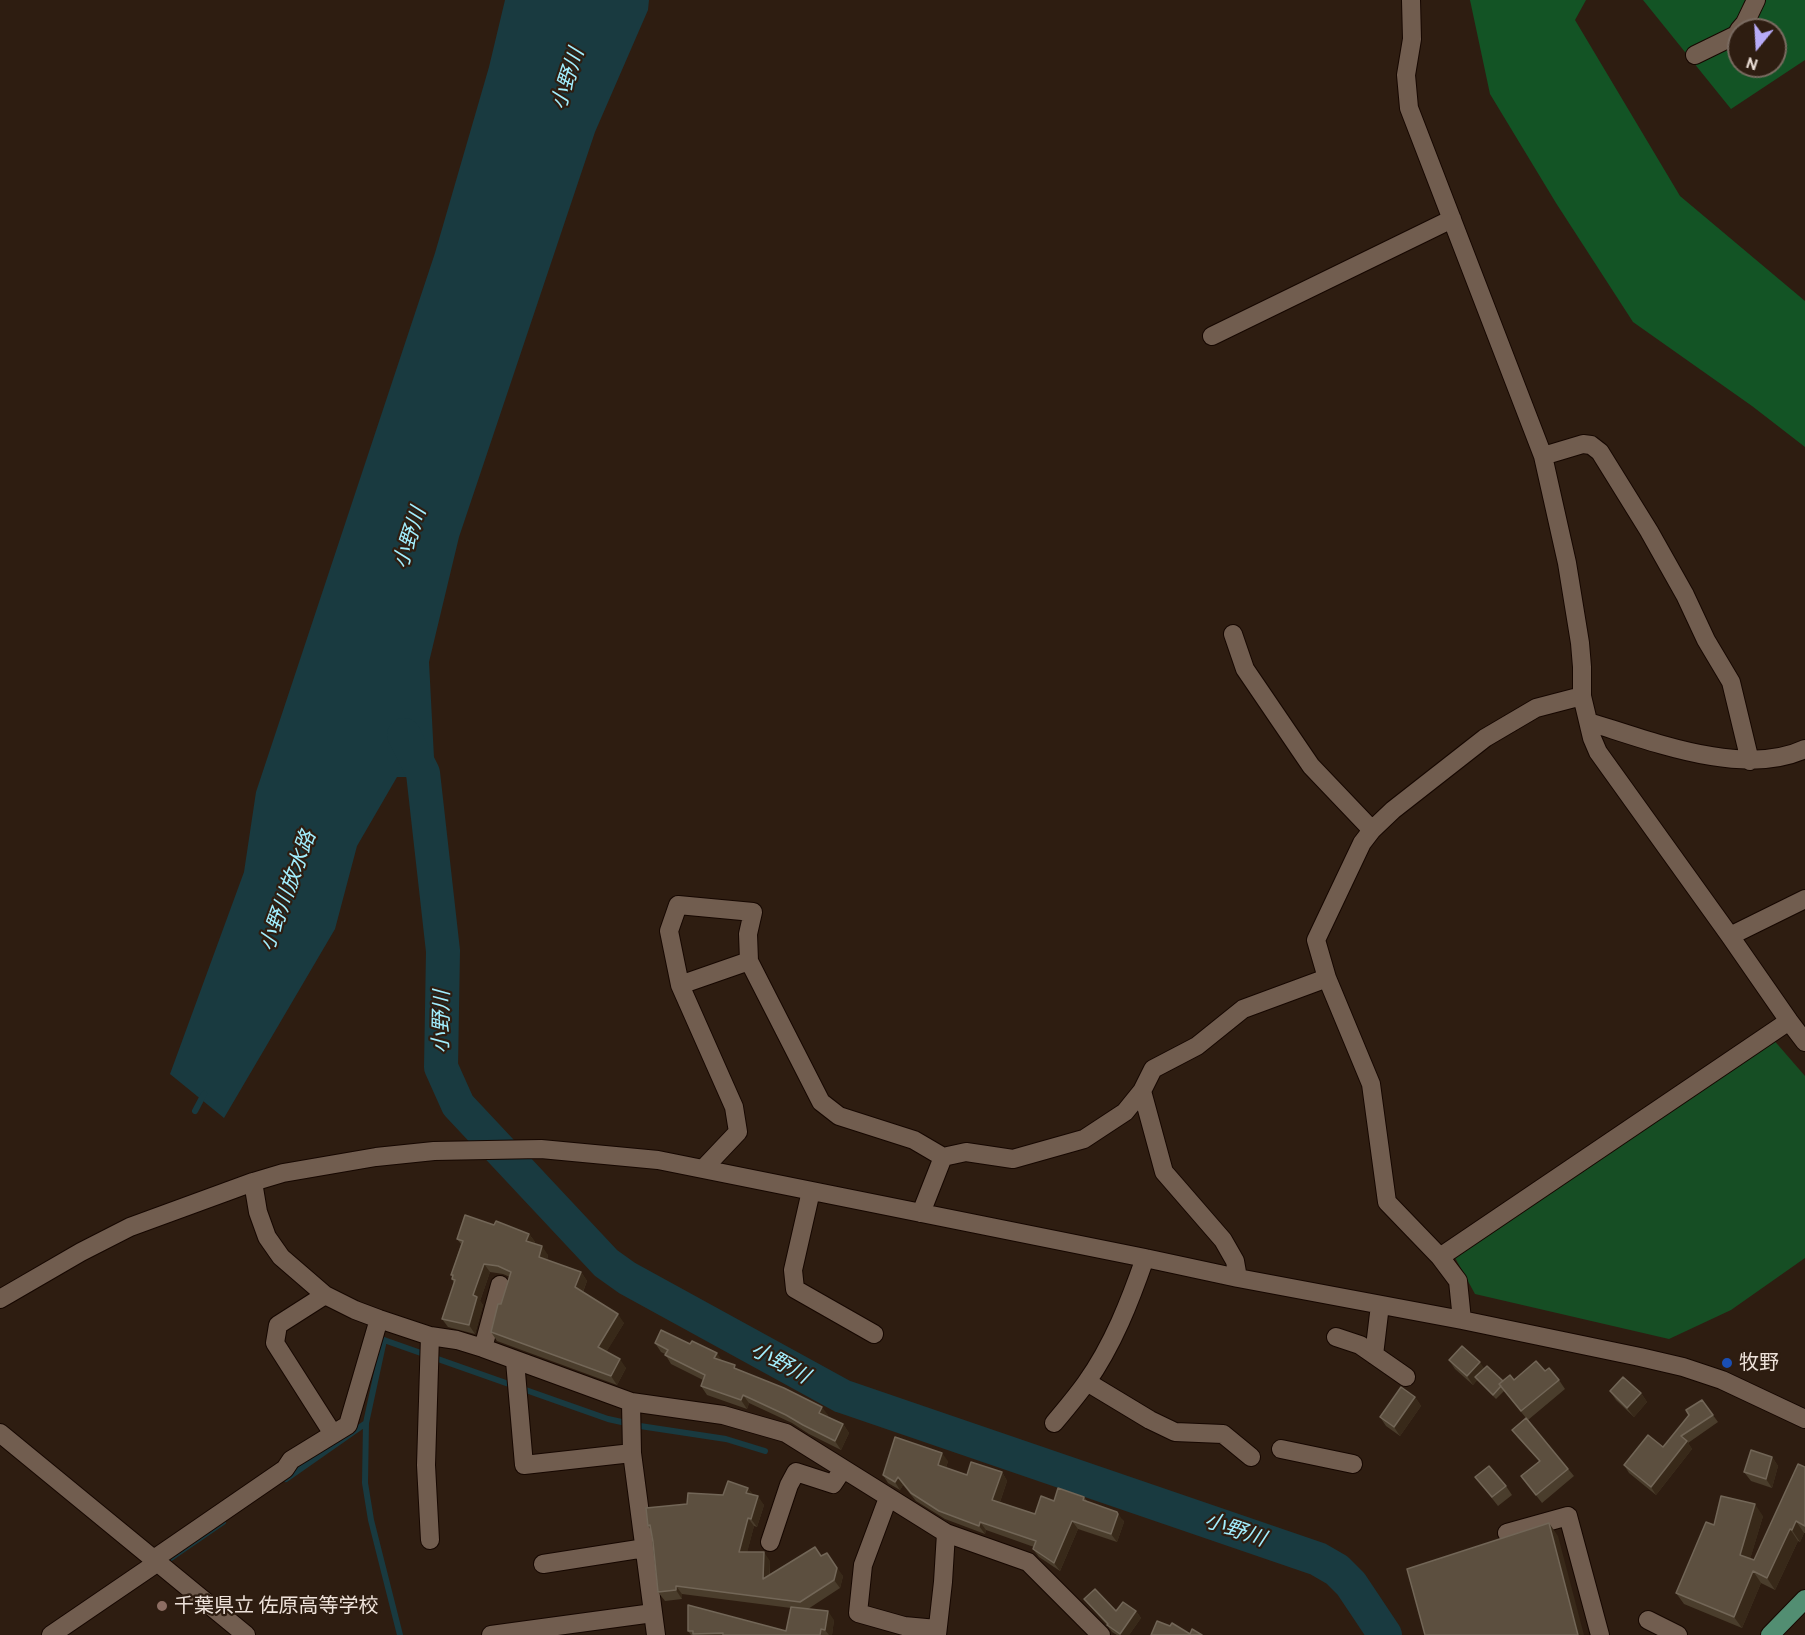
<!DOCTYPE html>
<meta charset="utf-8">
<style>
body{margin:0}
#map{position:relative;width:1805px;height:1635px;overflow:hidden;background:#2e1d11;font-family:Cabin,sans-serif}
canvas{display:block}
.north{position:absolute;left:1727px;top:18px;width:60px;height:60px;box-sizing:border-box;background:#2e1d11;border:2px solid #7a6b61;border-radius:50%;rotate:198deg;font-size:16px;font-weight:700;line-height:24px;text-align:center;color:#ede1d9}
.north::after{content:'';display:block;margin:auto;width:21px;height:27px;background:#b7abf8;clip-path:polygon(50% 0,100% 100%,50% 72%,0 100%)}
</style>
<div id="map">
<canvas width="1805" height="1635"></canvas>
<div class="north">N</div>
</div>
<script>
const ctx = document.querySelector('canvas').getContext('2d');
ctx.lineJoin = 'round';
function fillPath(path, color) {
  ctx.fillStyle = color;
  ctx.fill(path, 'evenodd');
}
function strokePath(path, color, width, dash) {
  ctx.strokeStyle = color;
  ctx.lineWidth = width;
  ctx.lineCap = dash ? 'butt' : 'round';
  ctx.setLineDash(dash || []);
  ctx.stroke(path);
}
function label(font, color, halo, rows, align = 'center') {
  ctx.font = font + ' Cabin,"Noto Sans JP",sans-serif';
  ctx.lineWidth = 4.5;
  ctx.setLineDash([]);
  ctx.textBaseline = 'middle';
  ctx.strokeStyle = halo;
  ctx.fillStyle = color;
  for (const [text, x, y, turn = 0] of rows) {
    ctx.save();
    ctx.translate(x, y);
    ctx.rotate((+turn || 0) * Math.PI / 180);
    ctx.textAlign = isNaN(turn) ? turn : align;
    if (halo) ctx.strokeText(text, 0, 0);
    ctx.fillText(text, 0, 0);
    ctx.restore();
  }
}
fillPath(new Path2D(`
 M1772,1038L1805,1076V1258L1731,1310L1669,1339L1475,1294L1453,1254Z`), '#164e24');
fillPath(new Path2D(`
 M1470,0H1586L1575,20L1680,196L1805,301V447L1752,406L1633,322L1556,203L1490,94Z
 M1643,0H1805V60L1731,109ZM1739,30H1775V66H1739Z`), '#135425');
fillPath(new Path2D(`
 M505,0H649L648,10L595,132L459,537L429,662L435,777H397L357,846L335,929L224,1118L170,1074L244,872L256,792L435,253L489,67Z`), '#193a40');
strokePath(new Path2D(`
 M195,1111L204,1094
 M366,1423L365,1483L371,1520L400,1635
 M286,1479L366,1423L384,1340L608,1419L640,1426L726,1439L765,1451
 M162,1564L223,1522`), '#193a40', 6);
strokePath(new Path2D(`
 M404,735L423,773L443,951L441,1067L458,1105L606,1263L627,1278L842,1396L1318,1559L1337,1570L1351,1584L1385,1635`), '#193a40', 34);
const minor = new Path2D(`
 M1411,0L1412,39L1406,75L1409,108L1543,456L1567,563L1580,643L1582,667V696L1592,738L1598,752L1730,936L1789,1021L1805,1042
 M1739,30L1745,23L1756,0
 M1695,55L1736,35L1739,31
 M1212,336L1452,219
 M1543,456L1583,444L1591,445L1600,452L1649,531L1685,595L1706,640L1731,682L1750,761
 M1233,634L1245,669L1311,766L1372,830
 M1589,722C1651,741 1744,778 1805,749
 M1730,936L1805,899
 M680,985L749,961
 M1142,1091L1164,1172L1223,1240L1235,1261L1238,1278
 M943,1157L966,1152L1013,1159L1084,1139L1125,1112L1142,1091L1153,1069L1197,1046L1243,1009L1327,978
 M703,1169L738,1132L734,1107L680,985L669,931L678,905L753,912L748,934L749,961L821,1102L839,1116L914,1140L943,1157L921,1213
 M253,1182L258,1212L267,1237L281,1257L325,1295L355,1310L379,1319L430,1336L457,1340L483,1348L631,1402L723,1415L786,1433L946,1533L1028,1562L1101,1635
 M811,1191L793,1270L795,1289L874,1334
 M1440,1257L1789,1021
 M325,1295L278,1325L275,1343L333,1434
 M0,1299L81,1252L130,1227L253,1182L283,1173L376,1157L434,1151L541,1149L658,1160L1145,1258L1238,1278L1462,1320L1640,1357L1683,1367L1722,1380L1805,1419
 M1462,1320L1458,1281L1440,1257L1387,1202L1371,1084L1327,978L1316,940L1362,843L1372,830L1393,810L1485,738L1536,708L1582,696
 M430,1336L426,1465L430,1540
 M1336,1337L1360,1345L1406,1377
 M483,1348L500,1285
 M1374,1355L1380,1305
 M515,1361L524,1465L632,1453
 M1087,1382L1150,1420L1175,1432L1223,1434L1251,1457
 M631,1402L632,1453L656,1635
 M1054,1423C1065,1410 1076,1397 1086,1383C1113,1345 1130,1301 1145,1258
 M0,1433L246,1635
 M1281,1449L1353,1464
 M888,1498L863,1565L858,1613L904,1626L937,1629
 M1507,1533L1568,1516L1600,1635
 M770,1542L789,1485L796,1472L833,1484L843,1469
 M154,1559L285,1469L291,1460L348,1425L379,1319
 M543,1564L645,1548
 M1648,1620L1678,1635
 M51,1635L158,1562
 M491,1635L653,1613
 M937,1635L943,1582L946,1533`);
const major = new Path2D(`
 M1770,1635L1805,1599`);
strokePath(minor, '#160700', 20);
strokePath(major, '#160700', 20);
strokePath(minor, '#715d4f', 18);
strokePath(major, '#528e72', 18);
fillPath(new Path2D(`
 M494,1225L529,1234L535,1242L534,1244L548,1255L547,1260L581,1272L587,1281L583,1292L624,1323L606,1352L626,1368L617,1385L497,1341L491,1332L501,1304L510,1277L503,1274L490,1272L480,1301L483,1305L475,1334L448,1327L442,1319L454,1283L452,1279L453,1277L451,1275L461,1244L457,1239Z
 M655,1343L722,1361L828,1415L827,1417L843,1424L849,1433L841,1450L809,1434L792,1423L749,1403L747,1409L707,1395L701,1386L703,1380L671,1364L665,1354L661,1352Z
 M1449,1360L1484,1368L1503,1381L1514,1380L1545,1371L1559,1380L1565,1389L1528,1420L1574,1476L1542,1503L1521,1476L1539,1461L1518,1438L1512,1430L1526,1418L1504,1391L1496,1399L1477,1380L1473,1385L1455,1369Z
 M1610,1391L1641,1393L1647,1402L1634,1417L1616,1400Z
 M1415,1397L1421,1406L1400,1436L1386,1426L1380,1417Z
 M1702,1400L1718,1422L1688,1443L1692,1449L1656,1495L1629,1473L1624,1465L1663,1447Z
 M1772,1457L1778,1466L1772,1488L1751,1481L1744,1472Z
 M948,1461L946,1468L967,1475L1002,1472L1007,1481L1000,1502L1035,1514L1054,1501L1084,1497L1087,1501L1123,1520L1124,1522L1117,1542L1078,1529L1060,1571L1039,1557L1033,1549L1034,1547L986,1530L985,1534L945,1519L916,1501L903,1485L900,1490L888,1483L883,1475Z
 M1805,1467V1533H1804L1800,1542L1798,1541L1775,1590L1761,1583L1742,1628L1684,1604L1676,1593L1714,1525L1763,1516L1750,1559L1754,1560Z
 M1475,1477L1506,1486L1512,1495L1498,1506Z
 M748,1488L753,1495L764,1505L757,1527L754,1526L747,1552L770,1561V1575L821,1556L843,1576L840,1588L808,1609L834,1620L832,1635H691L688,1631H786L791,1608L682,1594V1599L665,1601L658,1592L651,1530L648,1526L687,1504Z
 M1084,1599L1116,1611H1136L1141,1618L1129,1635H1117L1112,1632L1107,1625L1089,1605Z`), '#4a3d2c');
fillPath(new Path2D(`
 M529,1234L535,1242L532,1250L526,1241Z
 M542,1246L548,1255L545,1266L539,1257Z
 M484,1264L490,1272L480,1301L483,1305L475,1334L469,1325L473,1295Z
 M581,1272L587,1281L581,1296L575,1287Z
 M618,1314L624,1323L604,1356L598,1347Z
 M717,1353L723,1362L714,1358Z
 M620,1359L626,1368L617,1385L611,1376Z
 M1480,1362L1486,1371L1475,1377L1477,1380L1473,1385L1467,1376Z
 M1641,1393L1647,1402L1634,1417L1627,1408Z
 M743,1395L749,1403L747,1409L741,1400Z
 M1415,1397L1421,1406L1400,1436L1394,1427Z
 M822,1407L828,1415L825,1421L819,1413Z
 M843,1424L849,1433L841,1450L835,1441Z
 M1687,1441L1692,1449L1656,1495L1651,1487Z
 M942,1453L948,1461L944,1474L938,1465Z
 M1772,1457L1778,1466L1772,1488L1766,1479Z
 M1002,1472L1007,1481L998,1508L992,1500Z
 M898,1477L903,1485L900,1490L895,1482Z
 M748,1488L754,1496L746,1493Z
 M758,1496L764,1505L757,1527L751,1519Z
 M1755,1504L1763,1516L1748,1566L1740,1555Z
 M1117,1512L1124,1522L1117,1542L1111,1534Z
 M748,1518L754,1526L745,1561L739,1552Z
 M1072,1521L1078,1529L1060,1571L1054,1563Z
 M1796,1521L1804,1533L1800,1542L1792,1530Z
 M980,1522L986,1530L985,1534L979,1526Z
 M1549,1523L1558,1536L1584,1635H1578Z
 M1790,1529L1798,1541L1775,1590L1767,1578Z
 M764,1552L770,1561L769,1588L763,1579Z
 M827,1553L843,1576L840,1588L834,1580Z
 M1753,1571L1761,1583L1742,1628L1734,1617Z
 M676,1586L682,1594V1599L676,1590Z
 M828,1611L834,1620L832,1635H829L825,1630Z
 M1136,1611L1141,1618L1129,1635H1121L1120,1634Z`), '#382919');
const building = new Path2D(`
 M465,1215L494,1225L496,1221L529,1234L526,1241L542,1246L539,1257L581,1272L575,1287L618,1314L598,1347L620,1359L611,1376L491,1332L498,1304H501L511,1272L498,1266L484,1264L473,1295L477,1297L469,1325L442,1319L455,1280L452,1279L453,1275H451L463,1241L457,1239Z
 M661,1330L690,1344L692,1341L717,1353L714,1358L735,1365L734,1368L784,1388L822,1407L819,1413L843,1424L835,1441L803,1425L786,1415L743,1395L741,1400L701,1386L705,1375L665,1355L668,1350L655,1343Z
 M1462,1346L1480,1362L1467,1376L1449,1360Z
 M1536,1361L1545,1371L1549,1368L1559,1380L1521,1411L1499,1384L1510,1375L1514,1380Z
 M1487,1366L1503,1381L1499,1384L1501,1386L1493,1395L1475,1377Z
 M1623,1377L1641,1393L1627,1408L1610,1391Z
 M1401,1387L1415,1397L1394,1427L1380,1417Z
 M1702,1400L1713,1415L1681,1436L1687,1441L1651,1487L1624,1465L1648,1435L1663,1447L1689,1415L1686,1410Z
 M1526,1418L1568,1469L1536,1495L1521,1476L1540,1461L1512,1430Z
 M895,1437L942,1453L938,1465L967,1475L971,1462L1002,1472L992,1500L1035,1514L1041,1496L1054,1501L1058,1488L1084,1497L1083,1500L1117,1512L1118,1514L1111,1534L1072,1521L1054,1563L1033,1549L1036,1541L980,1522L979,1526L939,1511L911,1493L898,1477L895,1482L883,1475Z
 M1751,1450L1772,1457L1766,1479L1744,1472Z
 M1798,1464L1805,1467V1526L1796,1521L1792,1530L1790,1529L1767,1578L1753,1571L1734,1617L1676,1593L1706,1522L1714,1525L1721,1496L1755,1504L1740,1555L1754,1560Z
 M1489,1466L1506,1486L1492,1497L1475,1477Z
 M728,1481L748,1488L746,1493L758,1496L751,1519L748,1518L739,1552H764L763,1579L815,1547L821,1556L827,1553L837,1568L834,1580L800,1602L676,1586V1590L658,1592L653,1542L650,1525L648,1526L646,1508L687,1504L688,1493L723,1495Z
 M1549,1523L1578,1635H1425L1407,1569Z
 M1095,1589L1116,1611L1123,1602L1136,1611L1120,1634L1107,1625L1108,1624L1084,1599Z
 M688,1605L786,1631L791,1607L828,1611L825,1630L821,1629L820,1635H723V1633L693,1634V1631H688Z
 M1157,1621L1170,1626L1172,1623L1190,1634L1192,1629L1202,1635H1151Z`);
fillPath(building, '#5c4f3f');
strokePath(building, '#726657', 1.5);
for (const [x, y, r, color] of [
 [1727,1363,6,"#1a4fb4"],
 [162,1606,6,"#8d6e63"]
]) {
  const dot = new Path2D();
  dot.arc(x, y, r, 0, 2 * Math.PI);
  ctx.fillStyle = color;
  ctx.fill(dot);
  strokePath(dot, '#2e1d11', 2);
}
label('20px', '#ede1d9', '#2e1d11', [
 ["牧野",1739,1363],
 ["千葉県立 佐原高等学校",174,1606]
], 'left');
label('italic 21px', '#a2eefe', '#2e1d11', [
 ["小野川",568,79,-72],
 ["小野川",410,538,-72],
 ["小野川放水路",288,891,-70],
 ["小野川",442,1022,-89],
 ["小野川",780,1363,29],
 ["小野川",1235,1530,19]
]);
</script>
